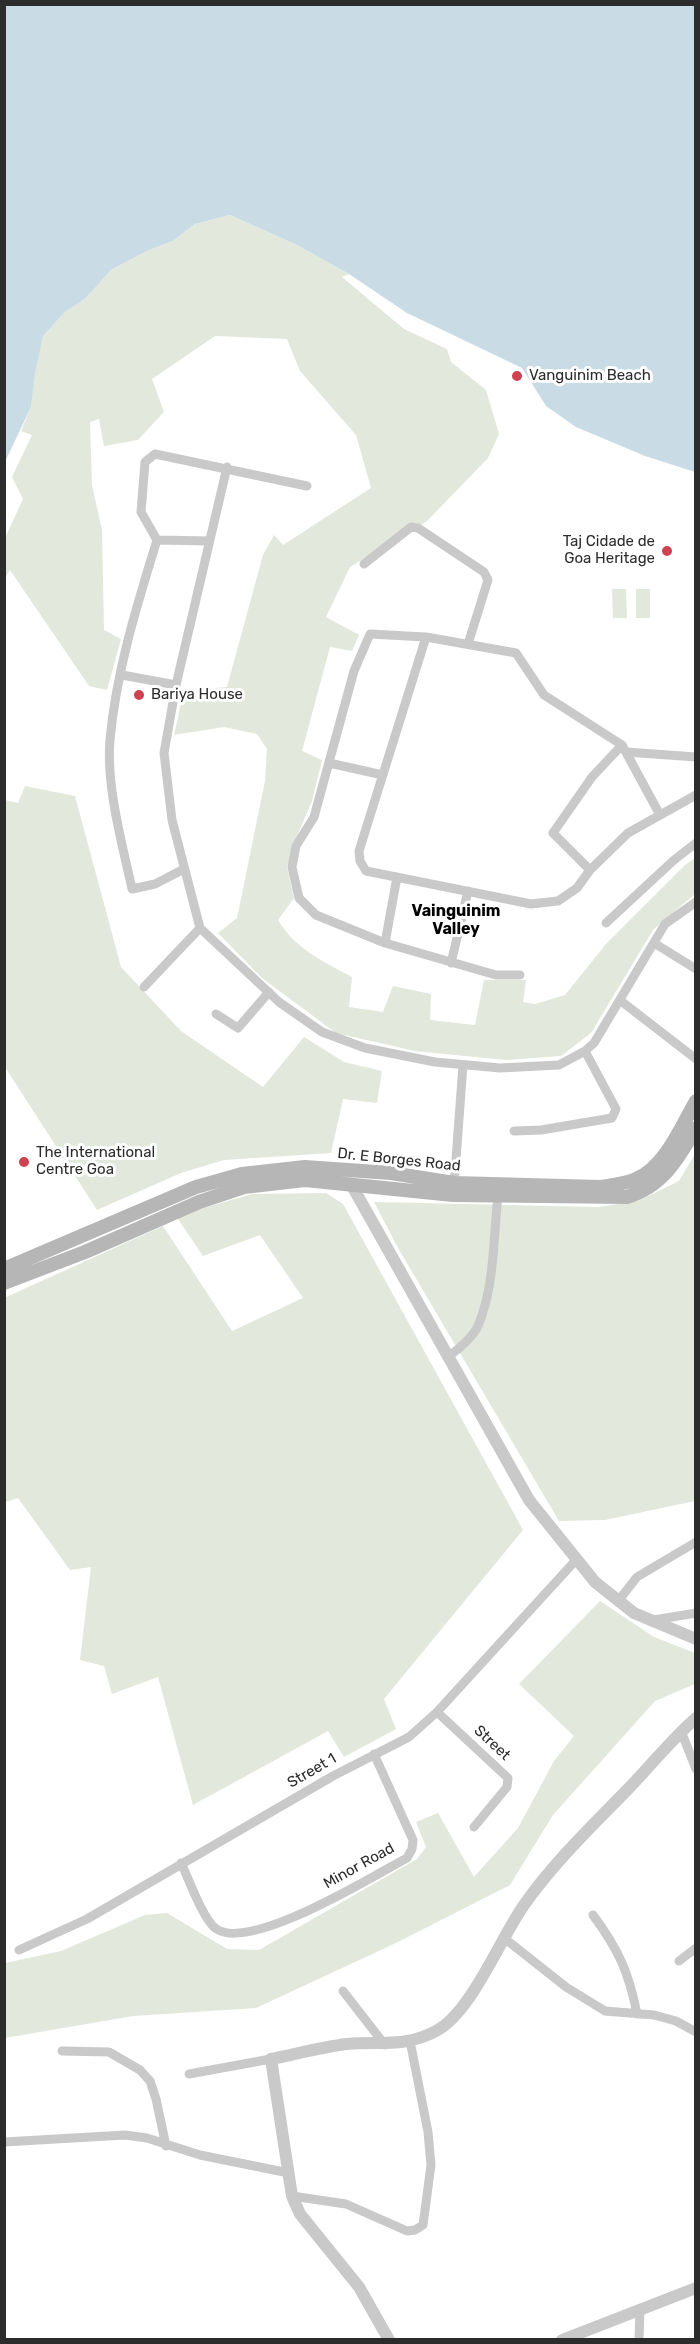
<!DOCTYPE html>
<style>
body{margin:0}
#map{position:relative;width:700px;height:2344px;overflow:hidden;background:#fff;font-family:Rubik,sans-serif}
canvas{display:block}
.frame{position:absolute;inset:0;border:6px solid #2c2c2c;pointer-events:none}
</style>
<div id="map">
<canvas width="700" height="2344"></canvas>
<div class="frame"></div>
</div>
<script>
const ctx = document.querySelector('canvas').getContext('2d');
ctx.lineJoin = 'round';
function fillPath(path, color) {
  ctx.fillStyle = color;
  ctx.fill(path, 'evenodd');
}
function strokePath(path, color, width, dash) {
  ctx.strokeStyle = color;
  ctx.lineWidth = width;
  ctx.lineCap = dash ? 'butt' : 'round';
  ctx.setLineDash(dash || []);
  ctx.stroke(path);
}
function label(font, color, halo, rows, align = 'center') {
  ctx.font = font + ' Rubik,sans-serif';
  ctx.lineWidth = 6;
  ctx.setLineDash([]);
  ctx.textBaseline = 'middle';
  ctx.strokeStyle = halo;
  ctx.fillStyle = color;
  for (const [text, x, y, turn = 0] of rows) {
    ctx.save();
    ctx.translate(x, y);
    ctx.rotate((+turn || 0) * Math.PI / 180);
    ctx.textAlign = isNaN(turn) ? turn : align;
    if (halo) ctx.strokeText(text, 0, 0);
    ctx.fillText(text, 0, 0);
    ctx.restore();
  }
}
fillPath(new Path2D(`
 M230,215L297,245L349,274L342,277L404,329L447,349L451,362L486,390L499,434L488,458L427,521L350,567L326,617L359,635L352,651L330,647L302,751L322,760L312,801L295,841L287,867L294,898L278,920C294,948 324,962 352,977L349,1007L383,1012L393,986L431,994L430,1020L475,1025L484,980H526L523,1002L535,1004L565,995L606,944L685,865L695,858V894L653,930L591,1033L561,1056L506,1060L415,1051L336,1033L262,978L218,933L237,918L265,781L267,749L257,734L224,727L174,735L184,691L227,687L263,555L274,535L283,545L371,488L356,435L300,371L287,339L215,336L152,379L164,412L138,440L104,446L99,419L90,422L92,485L102,530L104,630L121,639L107,690L89,686L10,570L5,578V538L23,499L12,477L32,435L21,431L31,407L34,373L43,336L65,312L86,298L111,270L147,251L173,241L195,224Z
 M612,589H626L627,618H613Z
 M636,589H650V618H636Z
 M25,786L75,796L121,967L181,1031L263,1087L304,1037L344,1062L382,1071L377,1103L343,1099L331,1153L224,1160L181,1173L97,1210L5,1067V800L18,803Z
 M695,1154V1501L605,1520L559,1521L398,1248L374,1202L598,1207L638,1201L679,1181Z
 M326,1193L343,1204L523,1530L384,1699L396,1729L344,1757L328,1731L193,1805L158,1677L112,1694L104,1666L80,1660L91,1567L70,1570L18,1498L5,1502L4,1298L163,1226L232,1331L303,1298L260,1235L203,1256L176,1216L252,1194Z
 M600,1601L654,1637L695,1653V1684L655,1701L553,1815L510,1885L396,1943L256,2008L133,2016L5,2038V1963L61,1951L145,1915L167,1913L227,1949L259,1950L417,1859L426,1847L416,1822L438,1813L474,1877L518,1828L554,1761L574,1736L519,1684Z`), '#e2e8db');
fillPath(new Path2D(`
 M5,4L695,5V472L645,456L576,427L546,406L522,368L407,313L349,274L297,245L230,215L195,224L173,241L147,251L111,270L86,298L65,312L43,336L35,373L31,407L5,462Z`), '#c9dce6');
strokePath(new Path2D(`
 M227,467L176,685L164,753L172,820L200,928L279,1002L322,1032L365,1048L435,1062L500,1068L559,1065L585,1051L594,1043L665,924L696,902
 M157,540L141,512L145,462L155,454L307,486
 M364,564L411,527L418,528L484,572L488,580L468,644
 M426,637L359,851L360,861L366,871L531,904L558,901L577,888L590,870L628,833L696,795
 M122,675L176,685
 M626,752L696,757
 M329,763L383,775
 M184,869L155,884L132,889C122,843 106,786 110,740C116,672 137,605 157,540L209,541
 M590,870L553,833L592,777L622,745
 M606,923L674,860L696,843
 M385,943L397,877
 M654,943L696,969
 M451,963L468,891
 M520,975H496L385,943L316,915L299,898L292,867L296,846L314,817L354,671L370,634L426,637L516,653L544,695L622,745L660,815
 M144,987L200,928
 M621,1001L696,1059
 M216,1014L238,1028L269,992
 M514,1131L541,1130L612,1118L616,1109L585,1051
 M454,1186L463,1065
 M449,1356C460,1348 472,1338 478,1326C495,1285 493,1239 498,1196
 M619,1600L637,1577L696,1542
 M654,1620L696,1613
 M437,1712L508,1778L507,1787L474,1827
 M681,1731L696,1769
 M181,1863C189,1879 202,1917 215,1928C248,1954 373,1876 407,1858L412,1849L413,1840L374,1754
 M593,1915C618,1949 629,1972 637,2014
 M504,1938L566,1987L605,2011L654,2015L676,2021L696,2032
 M19,1950L87,1919L333,1776L409,1737L437,1712L576,1560
 M679,1961L696,1948
 M343,1991L385,2045
 M62,2051L109,2052L140,2070L150,2081L156,2099L166,2146
 M189,2074L271,2059
 M4,2142L125,2135L147,2138L200,2155L289,2173
 M292,2196L346,2204L407,2231L415,2230L423,2225L431,2165L428,2132L410,2041
 M639,2340L640,2309`), '#c9c9c9', 9);
strokePath(new Path2D(`
 M351,1184L529,1500L595,1582L634,1613L696,1639
 M389,2340L359,2287L300,2214L292,2196L271,2059C296,2054 322,2047 347,2044C380,2041 404,2048 436,2031C471,2013 500,1939 524,1905C554,1862 593,1825 630,1787C652,1764 672,1739 696,1718
 M562,2340L696,2288`), '#c9c9c9', 12);
strokePath(new Path2D(`
 M4,1269L196,1187L242,1174L305,1167L391,1173L454,1183L600,1187C612,1185 625,1184 636,1179C665,1167 681,1127 696,1101
 M4,1283L85,1252L199,1202L244,1187L305,1180L453,1195L627,1197C663,1186 678,1159 696,1128`), '#b6b6b6', 14);
for (const [x, y, r, color] of [
 [517,376,6,"#cf4251"],
 [667,551,6,"#cf4251"],
 [139,695,6,"#cf4251"],
 [24,1162,6,"#cf4251"]
]) {
  const dot = new Path2D();
  dot.arc(x, y, r, 0, 2 * Math.PI);
  ctx.fillStyle = color;
  ctx.fill(dot);
  strokePath(dot, '#fff', 2);
}
label('15px', '#2c2c2c', '#fff', [
 ["Vanguinim Beach",529,376],
 ["Taj Cidade de",655,542,"right"],
 ["Goa Heritage",655,559,"right"],
 ["Bariya House",151,695],
 ["The International",36,1153],
 ["Centre Goa",36,1170]
], 'left');
label('15px', '#2c2c2c', '#fff', [
 ["Dr. E Borges Road",399,1160,6],
 ["Street",492,1743,43],
 ["Street 1",312,1771,-30],
 ["Minor Road",359,1866,-29]
]);
label('bold 16px', '#000', '#fff', [
 ["Vainguinim",456,911],
 ["Valley",456,929]
]);
</script>
